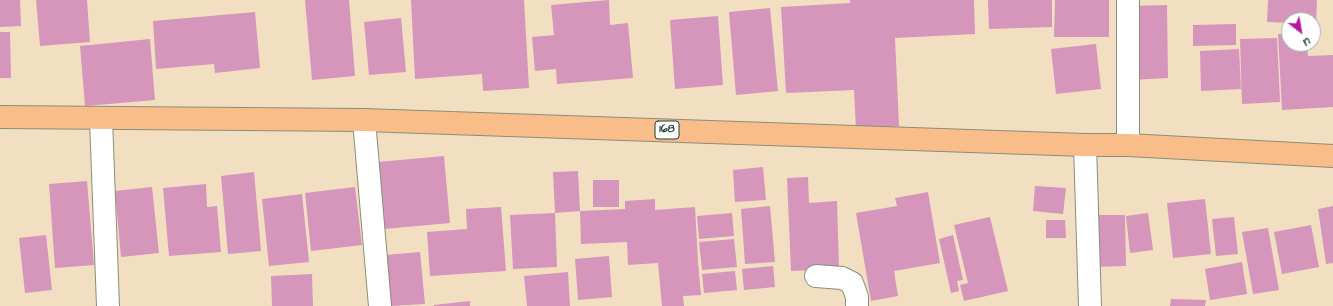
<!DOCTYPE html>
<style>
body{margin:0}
#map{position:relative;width:1333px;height:306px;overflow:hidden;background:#f2dfc2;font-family:"Architects Daughter",sans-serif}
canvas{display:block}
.north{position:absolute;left:1281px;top:12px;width:40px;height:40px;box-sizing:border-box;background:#fff;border:1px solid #a5b1ae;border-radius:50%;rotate:149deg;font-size:11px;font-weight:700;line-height:16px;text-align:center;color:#1f3d34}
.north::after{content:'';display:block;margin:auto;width:14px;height:18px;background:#b5179e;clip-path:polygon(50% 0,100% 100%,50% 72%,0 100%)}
</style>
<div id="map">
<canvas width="1333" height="306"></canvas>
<div class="north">U</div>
</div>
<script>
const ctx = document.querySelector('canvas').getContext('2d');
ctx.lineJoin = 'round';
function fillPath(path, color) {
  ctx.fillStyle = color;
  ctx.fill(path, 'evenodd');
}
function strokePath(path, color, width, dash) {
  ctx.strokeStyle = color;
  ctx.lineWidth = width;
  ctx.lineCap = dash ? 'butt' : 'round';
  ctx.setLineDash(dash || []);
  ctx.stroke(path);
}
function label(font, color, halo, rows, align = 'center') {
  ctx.font = font + ' "Architects Daughter",sans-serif';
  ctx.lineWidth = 3;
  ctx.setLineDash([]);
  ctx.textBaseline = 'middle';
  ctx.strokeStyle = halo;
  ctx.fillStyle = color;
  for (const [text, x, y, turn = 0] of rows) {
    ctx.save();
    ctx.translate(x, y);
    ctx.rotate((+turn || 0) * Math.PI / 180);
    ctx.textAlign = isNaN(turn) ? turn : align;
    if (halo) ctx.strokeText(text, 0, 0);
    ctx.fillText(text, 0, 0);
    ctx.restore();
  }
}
fillPath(new Path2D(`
 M0,0H20L21,26L0,27Z
 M36,0H87L90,42L40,46Z
 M305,0H349L355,76L312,80Z
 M411,0H524L529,88L483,91L482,74L415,79Z
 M609,0L610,25L628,23L633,78L557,84L556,69L535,71L532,37L554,35L551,5Z
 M850,0H974L975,34L895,38L899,126L856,129L854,90L786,93L781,7L850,3Z
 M988,0H1052V27L989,29Z
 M1055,0H1109V37H1054Z
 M1268,0H1317L1316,24H1313V20H1289V23L1267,22Z
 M1167,5L1168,78L1132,80L1131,6Z
 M770,8L778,91L736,95L729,12Z
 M255,12L260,68L215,73L214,64L156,69L153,21Z
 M718,16L723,85L675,89L670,20Z
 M401,18L406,72L369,75L364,22Z
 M1236,24V45L1193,46V25Z
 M0,32H10L11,78H0Z
 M1278,34H1289V44H1307L1308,56L1333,55V107L1282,110Z
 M1277,38L1280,102L1242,104L1240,39Z
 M150,39L155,100L85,106L80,46Z
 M1096,44L1101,89L1056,94L1051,49Z
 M1239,49L1241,89L1201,91L1200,51Z
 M444,156L450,223L384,229L378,162Z
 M763,167L766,200L735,202L733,170Z
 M578,171L580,211L625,209V201L655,199V210L695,207L698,262L701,295L683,296L684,306H662L658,263L628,265L627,242L581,244L580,211L555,213L553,172Z
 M254,172L261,251L228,254L221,176Z
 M808,177L809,203L837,201L839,269L791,271L787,178Z
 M593,180H619V207H593Z
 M87,181L94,265L55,268L49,184Z
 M206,184L207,207L217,206L221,252L169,256L163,188Z
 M1035,186L1066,188L1063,214L1033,211Z
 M152,187L159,253L121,257L115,191Z
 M355,187L362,245L311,251L305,193Z
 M928,192L940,263L894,271L898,296L871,301L856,213L897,206L895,198Z
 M302,194L309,262L269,266L262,199Z
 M1205,199L1211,254L1173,258L1167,203Z
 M770,206L775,262L745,264L741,209Z
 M1333,206V263L1326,264L1318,209Z
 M501,207L506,271L430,276L427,232L467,229L466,209Z
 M555,213L557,267L513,269L510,215Z
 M732,213L734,236L699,239L697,216Z
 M1148,213L1153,250L1130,253L1126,216Z
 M1091,215H1125L1126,266L1092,267Z
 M990,217L1008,291L964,301L960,285L968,283L954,225Z
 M1234,217L1238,254L1216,256L1212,219Z
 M1046,220H1065L1066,238H1046Z
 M1311,225L1319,267L1282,274L1274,232Z
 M1268,228L1279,290L1253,294L1242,232Z
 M46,235L52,290L25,293L19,238Z
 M953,235L963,280L957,281L959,291L951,293L939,239Z
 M734,239L737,267L702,270L699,242Z
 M420,252L425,304L390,306L385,255Z
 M609,256L612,297L578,300L575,259Z
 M1242,262L1247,294L1210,300L1205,269Z
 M773,266L775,287L744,290L742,269Z
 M735,271L737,290L704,293L702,274Z
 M568,272L570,306H527L524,276Z
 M312,274L313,306H272L271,276Z
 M1171,299L1206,300L1205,306H1170Z
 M470,301V306H434V305Z`), '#d695ba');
const minor = new Path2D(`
 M1128,0V145
 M101,119L108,306
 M364,120L380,306
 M1085,145L1090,306
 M816,276L842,278L852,283L857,297V306`);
const primary = new Path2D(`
 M0,117L364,120L1085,145H1128L1333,156`);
strokePath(minor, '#888e7b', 24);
strokePath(primary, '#888e7b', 24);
strokePath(minor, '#fff', 22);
strokePath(primary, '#f8bd89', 22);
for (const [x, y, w] of [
 [667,130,24]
]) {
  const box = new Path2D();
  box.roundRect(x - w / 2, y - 9, w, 18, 3);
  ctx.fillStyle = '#fff';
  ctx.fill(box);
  strokePath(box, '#1f3d34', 1);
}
label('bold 11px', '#1f3d34', null, [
 ["168",667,130]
]);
</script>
